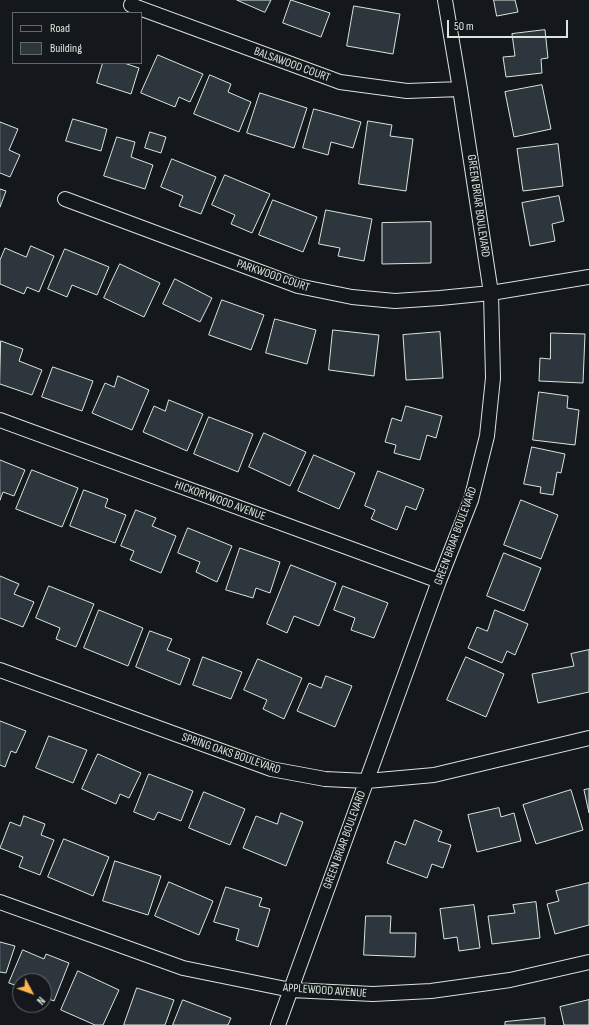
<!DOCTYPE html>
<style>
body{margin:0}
#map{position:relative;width:589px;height:1025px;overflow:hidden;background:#14181c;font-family:"Sofia Sans Condensed",sans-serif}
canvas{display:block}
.legend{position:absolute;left:12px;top:12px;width:130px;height:52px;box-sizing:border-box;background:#14181c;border:1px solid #626a69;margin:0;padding:5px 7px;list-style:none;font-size:12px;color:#d8e6dc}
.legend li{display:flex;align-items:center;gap:8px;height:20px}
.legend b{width:20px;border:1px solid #626a69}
.north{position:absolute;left:12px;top:973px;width:40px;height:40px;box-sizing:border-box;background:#14181c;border:1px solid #626a69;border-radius:50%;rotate:131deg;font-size:11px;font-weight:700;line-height:16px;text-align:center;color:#d8e6dc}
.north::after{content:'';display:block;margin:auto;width:14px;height:18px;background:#ffb74d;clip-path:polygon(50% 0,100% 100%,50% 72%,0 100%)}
.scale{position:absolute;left:447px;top:20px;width:121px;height:18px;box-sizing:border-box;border:2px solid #d8e6dc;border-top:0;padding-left:5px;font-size:12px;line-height:14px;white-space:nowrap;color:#d8e6dc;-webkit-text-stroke:3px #14181c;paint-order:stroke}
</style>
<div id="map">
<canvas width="589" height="1025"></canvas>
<ul class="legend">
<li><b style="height:5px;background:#14181c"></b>Road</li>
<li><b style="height:11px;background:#2c363c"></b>Building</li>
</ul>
<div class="north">N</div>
<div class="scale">50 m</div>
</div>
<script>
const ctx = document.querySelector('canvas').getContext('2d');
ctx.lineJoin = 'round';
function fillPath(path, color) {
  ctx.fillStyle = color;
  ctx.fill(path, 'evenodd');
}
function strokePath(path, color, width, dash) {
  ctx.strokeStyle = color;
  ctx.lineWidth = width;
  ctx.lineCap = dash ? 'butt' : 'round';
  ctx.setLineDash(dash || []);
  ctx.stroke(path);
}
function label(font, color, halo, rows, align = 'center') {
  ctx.font = font + ' "Sofia Sans Condensed",sans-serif';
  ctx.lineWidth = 3;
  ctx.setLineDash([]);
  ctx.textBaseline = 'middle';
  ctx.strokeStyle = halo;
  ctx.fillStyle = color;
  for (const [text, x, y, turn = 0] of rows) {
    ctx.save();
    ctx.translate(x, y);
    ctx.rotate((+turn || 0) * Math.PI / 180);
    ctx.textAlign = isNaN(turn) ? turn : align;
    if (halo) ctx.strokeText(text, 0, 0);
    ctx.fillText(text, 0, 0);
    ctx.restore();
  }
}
const building = new Path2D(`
 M237,0H271L265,12Z
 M291,0L330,13L321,37L283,23Z
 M494,0H515L518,12L497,16Z
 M354,6L400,14L393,54L347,46Z
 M545,30L548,58L541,59L542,73L506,77L503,57L515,56L512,34Z
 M158,55L203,74L190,102L179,97L175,107L141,93Z
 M103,63H124L139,68L131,94L97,83Z
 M210,75L231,84L228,92L251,102L239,132L194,114Z
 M542,85L551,129L514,137L505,92Z
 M260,93L307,108L294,148L247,133Z
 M314,109L361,122L353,148L331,142L328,155L303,148Z
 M73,119L107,129L101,151L66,141Z
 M368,121L392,125L390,136L413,139L406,191L359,184Z
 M0,122L18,129L9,150L20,155L10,177L0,173Z
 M150,132L166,137L161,153L145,148Z
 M117,137L135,142L131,157L153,165L145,189L104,176Z
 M558,144L563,186L523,191L517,149Z
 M172,159L216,177L201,214L179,206L183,196L161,187Z
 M225,175L270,194L252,233L231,224L235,215L212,205Z
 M0,189L6,191L0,207Z
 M559,196L564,221L552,224L555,241L530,246L522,203Z
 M273,200L317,217L303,252L259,235Z
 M326,210L372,219L364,261L338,256L340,248L319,244Z
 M431,222V263L382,264V223Z
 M31,246L54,256L39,292L27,287L24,294L0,284V260L5,248L26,257Z
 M65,249L109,267L97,295L72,285L67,297L48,289Z
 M120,264L160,283L144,317L104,298Z
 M175,279L212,298L200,322L163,304Z
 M222,300L264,315L251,350L209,335Z
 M275,319L316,330L307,364L266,353Z
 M333,330L379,335L374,376L329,370Z
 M440,332L443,378L406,380L403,335Z
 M551,333L585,334L583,383L539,381L540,358L550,359Z
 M1,341L23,349L19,361L42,370L32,395L0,384Z
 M53,367L93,381L82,411L42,397Z
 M118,376L149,390L132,430L92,413L105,383L114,387Z
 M539,392L568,396L567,408L579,410L575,445L533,440Z
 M169,400L203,414L187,451L143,432L154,406L165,411Z
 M406,406L442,416L436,438L427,435L420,460L394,453L396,445L385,442L392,418L401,421Z
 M209,417L253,434L238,472L194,454Z
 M264,433L306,452L290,486L249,467Z
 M532,447L565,454L561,473L557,472L553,495L540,493L541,487L524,484Z
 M314,455L355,473L339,509L298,491Z
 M0,460L25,470L14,496L3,492L0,500Z
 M32,470L78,488L62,527L16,509Z
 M378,471L424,489L416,510L406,506L397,530L371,519L375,510L365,506Z
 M84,490L108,499L105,507L126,515L115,543L70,526Z
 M521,500L558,515L541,559L504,545Z
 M136,510L156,518L152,526L176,536L161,573L130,560L134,551L121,546Z
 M188,528L232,546L217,582L196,572L200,562L178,553Z
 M240,548L280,562L270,593L256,588L253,598L226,590Z
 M504,553L541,568L524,611L487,596Z
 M291,565L336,583L319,626L294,616L287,633L267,624Z
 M0,576L19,584L14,594L34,602L23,627L0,618Z
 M49,586L94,604L76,647L56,639L60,628L36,618Z
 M343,586L388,603L374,638L351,630L355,618L334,610Z
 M99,610L143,628L128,666L84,648Z
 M495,610L528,624L515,655L507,651L502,663L468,648L477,627L487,631Z
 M150,631L172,639L167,650L190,659L180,685L136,667Z
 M589,650V692L538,703L532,674L574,666L571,654Z
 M203,657L242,672L231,699L193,685Z
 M466,657L504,674L486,717L447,700Z
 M258,659L302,678L284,719L263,709L267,700L244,690Z
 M326,676L352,686L335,727L297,711L309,683L321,688Z
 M0,721L26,731L16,753L11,751L5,767L0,765Z
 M49,736L87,750L73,783L36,768Z
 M98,754L141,773L129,798L120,794L116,804L82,789Z
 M149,774L193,791L181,821L158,812L154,820L134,812Z
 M589,789V813L584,790Z
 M571,790L583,830L536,844L523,805Z
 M204,792L245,809L230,845L189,828Z
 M499,808L501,817L514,813L521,841L477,852L468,815Z
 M281,813L303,822L286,866L243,848L256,816L277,824Z
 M24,816L45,824L41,835L54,840L40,875L19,867L23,857L0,848L10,822L20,826Z
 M415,820L442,831L438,841L451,845L443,868L432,864L427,878L387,863L395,841L405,845Z
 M64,839L109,857L93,896L48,877Z
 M115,861L161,876L148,915L103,901Z
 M169,882L213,901L199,935L155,916Z
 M589,883V925L555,934L547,904L559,901L556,891Z
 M226,887L262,898L259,906L270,909L258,947L236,940L239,929L214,922Z
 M536,902L540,938L492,944L488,916L515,913L513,905Z
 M474,905L480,948L459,951L457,937L444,939L440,909Z
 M366,916H391L390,933H416L415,957L364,955Z
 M0,942L15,946L6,973L0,972Z
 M23,950L44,959L46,954L69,963L54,1001L44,997V981H20V987L9,983Z
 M78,971L119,990L103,1025H95L61,1010Z
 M137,988L174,1000L165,1025H124Z
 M183,1000L231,1018L228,1025H173Z
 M589,1000V1025H564L560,1007Z
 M545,1018V1025H505V1022Z`);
fillPath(building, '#2c363c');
strokePath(building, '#d8e6dc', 1);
const minor = new Path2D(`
 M131,5L340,82L407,91L460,89
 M65,199L298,286L352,297L395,301L440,298L491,293L589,277
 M0,420L439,581
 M0,670L271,769L325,779L367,781L434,775L589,738
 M0,902L183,968L291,990L373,994L431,991L510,980L589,962
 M278,1025L439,581L471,500L487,436L493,378L491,293L460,89L445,0`);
strokePath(minor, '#d8e6dc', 16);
strokePath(minor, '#14181c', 14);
label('12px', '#d8e6dc', '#14181c', [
 ["BALSAWOOD COURT",292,65,20],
 ["GREEN BRIAR BOULEVARD",478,206,82],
 ["PARKWOOD COURT",273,276,19],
 ["HICKORYWOOD AVENUE",220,501,20],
 ["GREEN BRIAR BOULEVARD",456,536,-70],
 ["SPRING OAKS BOULEVARD",231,754,19],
 ["GREEN BRIAR BOULEVARD",345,840,-70],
 ["APPLEWOOD AVENUE",325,991,4]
]);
</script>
